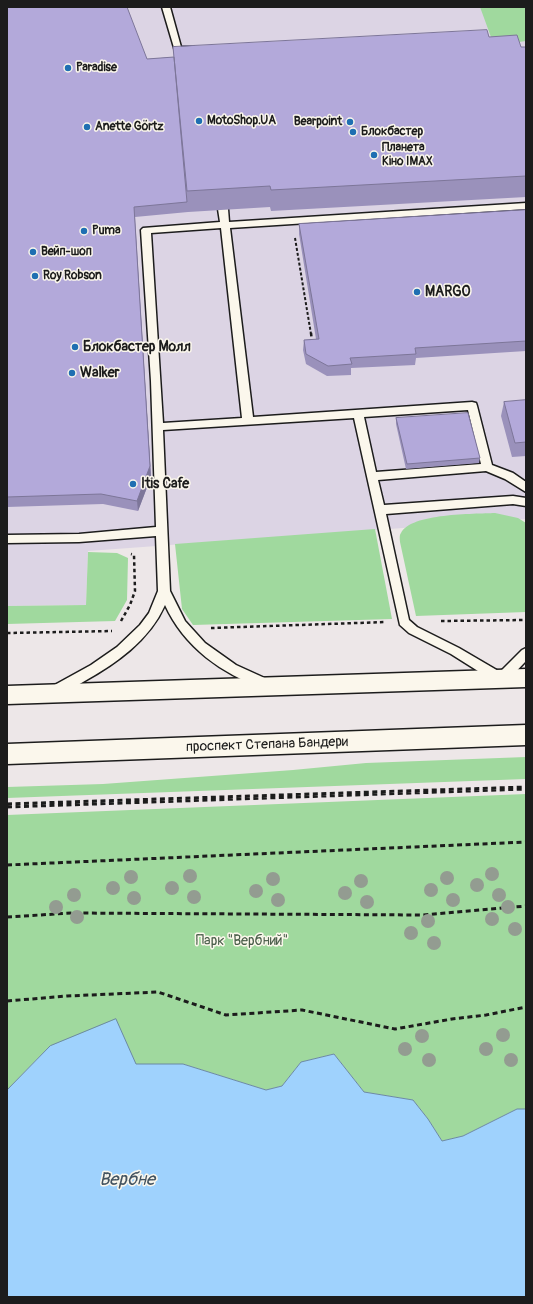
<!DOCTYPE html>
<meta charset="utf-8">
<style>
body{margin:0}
#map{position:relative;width:533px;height:1304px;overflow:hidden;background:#ede7e8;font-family:Pangolin,sans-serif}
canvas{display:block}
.frame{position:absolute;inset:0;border:8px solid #1c1c1c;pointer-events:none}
</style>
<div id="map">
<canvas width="533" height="1304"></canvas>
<div class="frame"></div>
</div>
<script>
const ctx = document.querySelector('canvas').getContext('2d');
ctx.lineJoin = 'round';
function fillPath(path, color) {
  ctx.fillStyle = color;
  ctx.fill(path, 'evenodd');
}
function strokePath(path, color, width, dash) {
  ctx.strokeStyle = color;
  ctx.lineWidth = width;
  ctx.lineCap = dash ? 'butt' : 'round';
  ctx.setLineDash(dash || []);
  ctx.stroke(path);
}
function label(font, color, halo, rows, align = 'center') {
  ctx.font = font + ' Pangolin,sans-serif';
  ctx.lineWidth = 3;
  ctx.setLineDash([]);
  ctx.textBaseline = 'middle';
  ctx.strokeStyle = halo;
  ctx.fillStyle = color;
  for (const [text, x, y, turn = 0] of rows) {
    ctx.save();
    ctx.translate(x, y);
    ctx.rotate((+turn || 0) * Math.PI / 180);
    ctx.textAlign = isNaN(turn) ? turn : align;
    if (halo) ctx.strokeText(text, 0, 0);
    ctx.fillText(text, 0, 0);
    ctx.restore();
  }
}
fillPath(new Path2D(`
 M7,7H526V519L88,551L86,605L7,606Z`), '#dcd4e4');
fillPath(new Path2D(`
 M480,7H526V41L519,42L521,47L495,48Z
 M495,513L518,518L526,523V612L416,616L400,542C400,540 399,535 401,533C411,513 474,514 495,513Z
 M375,529L392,619L193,625L182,609L175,544Z
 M88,552L117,553L128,558L127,600L115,621L7,624V606L86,605Z
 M526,757V779L7,798V787L103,784L293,770L366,763Z
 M526,794V1109H517L463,1136L442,1141L428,1119L413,1100L364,1092L334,1054L301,1062L282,1086L266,1090L183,1064H136L50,1046L7,1090V815Z`), '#a0d99e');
const water = new Path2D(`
 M116,1019L136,1064H183L266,1090L282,1086L301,1062L334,1054L364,1092L413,1100L428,1119L442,1141L463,1136L517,1109H526V1297H7V1090L50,1046Z`);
fillPath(water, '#9fd2fd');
strokePath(water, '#6b89a3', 1);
const service = new Path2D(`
 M162,7H170L181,47H194V51H175Z
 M526,203V209L230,228L253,417L472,402L476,403L477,406L492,465L513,473L526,482V492L505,479L486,471L378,480L384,505L513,496L526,498V506L513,504L386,514L409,620L417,627L459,648L500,672L522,650L526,648V661L505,683L501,684L497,683L451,654L409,633L400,625L354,418L163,430L170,591L185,621L205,643L236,665L269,680L271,684L269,688L265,689C222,674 184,647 165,605C149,641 115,664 83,682C74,687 65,693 55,696L51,695L49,691L51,687L91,665L117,647L140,625L149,613L158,591L156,536L79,542L7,543V535L79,534L156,527L151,381L141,230L143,228L220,222L218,209L223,206L228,209L229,222ZM221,228L242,418L163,423L151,233ZM468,410L481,464L376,472L364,417Z`);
const primary = new Path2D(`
 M526,669V687L7,704V686Z
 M526,725V745L7,764V744Z`);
strokePath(service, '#1c1c1c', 3);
strokePath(primary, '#1c1c1c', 3);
strokePath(new Path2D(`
 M295,238L311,334`), '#1c1c1c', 2, [3, 2]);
strokePath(new Path2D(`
 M311,333L312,342
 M121,621L130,605L135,591L134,555L131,554
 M441,621L526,620
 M211,628L386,622
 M7,633L112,631`), '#1c1c1c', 2.5, [3.5, 3]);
strokePath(new Path2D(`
 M7,804L526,787
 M7,807L526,789
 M7,865L526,842
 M7,917L72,913L423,915L526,906
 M7,1001L67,996L158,992L226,1015L302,1010L395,1029L452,1019L486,1015L526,1007`), '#1c1c1c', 3, [5, 3.5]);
fillPath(service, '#fbf7ec');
fillPath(primary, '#fbf7ec');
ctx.fillStyle = '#939c91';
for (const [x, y] of [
 [492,874],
 [190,876],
 [131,877],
 [447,878],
 [273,879],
 [361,881],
 [477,885],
 [113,888],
 [172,888],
 [431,890],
 [256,891],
 [345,893],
 [74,895],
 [499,895],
 [194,897],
 [134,898],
 [278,900],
 [453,900],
 [367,902],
 [56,907],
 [508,907],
 [77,917],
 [492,919],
 [428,921],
 [515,929],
 [411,933],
 [434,943],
 [503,1035],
 [422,1036],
 [405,1049],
 [486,1049],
 [429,1060],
 [511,1060]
]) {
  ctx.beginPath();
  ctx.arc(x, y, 7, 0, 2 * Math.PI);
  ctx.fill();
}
fillPath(new Path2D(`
 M7,7L147,59L174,57L173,47L489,37L521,47H526V197L271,211L270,207L188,212L135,217L151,477L138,511L103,504L7,507Z
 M526,210V351L416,358L415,365L351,368V375L327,376L306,364L303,350L304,340L316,339L299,234V224Z
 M526,400V456L512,457L501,416L504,402Z
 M396,418L480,458L479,463L406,469L396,424Z`), '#9a91bb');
fillPath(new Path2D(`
 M134,207L151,477L138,511L137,501Z`), '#7d7699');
const building = new Path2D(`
 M7,7H127L147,59L174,57L187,202L134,207L150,466L137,501L101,494L7,497Z
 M487,30L489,37L517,35L521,47H526V176L271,190L270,186L187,191L173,47Z
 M526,210V341L415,348L416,354L350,358L352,364L328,366L306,354L304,340L319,339L299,224Z
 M526,400V442L515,443L504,402Z
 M468,413L480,458L407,464L396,418Z`);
fillPath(building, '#b3a9da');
strokePath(building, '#7d7699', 1);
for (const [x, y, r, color] of [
 [68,68,4,"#1f6fb2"],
 [199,121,4,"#1f6fb2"],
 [350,122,4,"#1f6fb2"],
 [87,127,4,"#1f6fb2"],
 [353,132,4,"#1f6fb2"],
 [374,155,4,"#1f6fb2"],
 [84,231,4,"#1f6fb2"],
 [33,252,4,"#1f6fb2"],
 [35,276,4,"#1f6fb2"],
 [417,292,4,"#1f6fb2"],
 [75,347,4,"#1f6fb2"],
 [72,373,4,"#1f6fb2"],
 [133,484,4,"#1f6fb2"]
]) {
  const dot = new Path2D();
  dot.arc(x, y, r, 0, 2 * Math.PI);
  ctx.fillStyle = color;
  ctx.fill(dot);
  strokePath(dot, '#fbf7ec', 1.5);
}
label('bold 12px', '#1c1c1c', '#fbf7ec', [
 ["Paradise",76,68],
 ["MotoShop.UA",207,121],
 ["Bearpoint",342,122,"right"],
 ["Anette Görtz",95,127],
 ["Блокбастер",361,132],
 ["Планета",382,148],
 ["Кіно IMAX",382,162],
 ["Puma",92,231],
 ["Вейп-шоп",41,252],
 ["Roy Robson",43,276]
], 'left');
label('bold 14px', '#1c1c1c', '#fbf7ec', [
 ["MARGO",425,292],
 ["Блокбастер Молл",83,347],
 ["Walker",80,373],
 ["Itis Cafe",141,484]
], 'left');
label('14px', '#1c1c1c', '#fbf7ec', [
 ["проспект Степана Бандери",267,745,-2]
]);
label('14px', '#4a5e4a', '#fbf7ec', [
 ["Парк \"Вербний\"",242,941]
]);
label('italic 18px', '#435360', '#fbf7ec', [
 ["Вербне",127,1180]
]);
</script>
